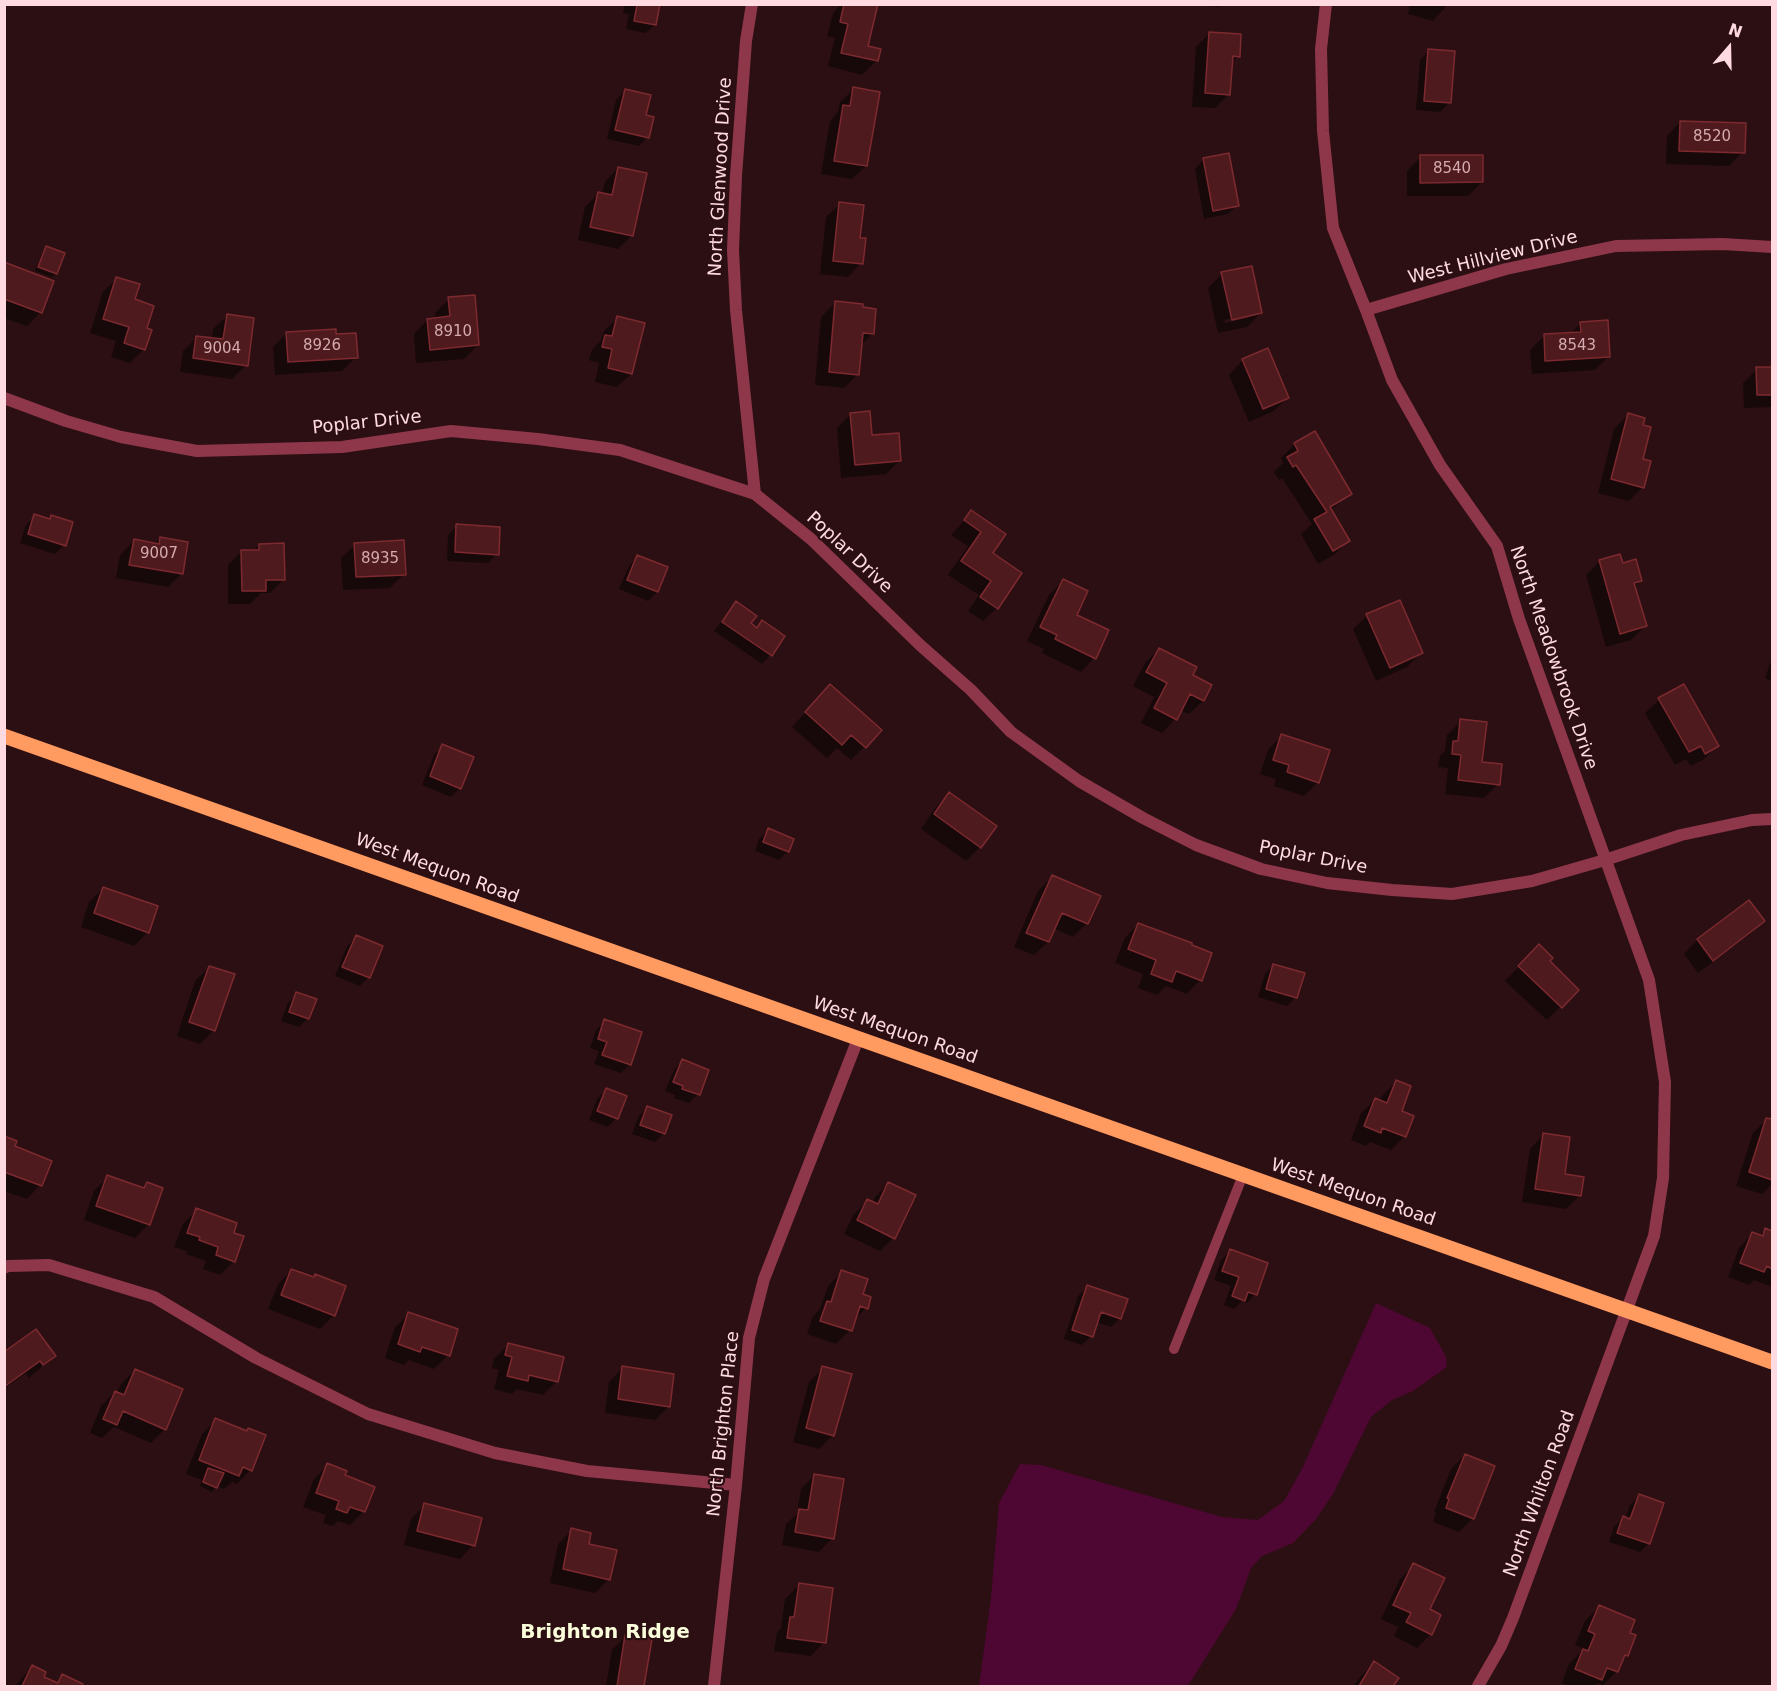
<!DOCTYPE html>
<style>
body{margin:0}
#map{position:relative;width:1777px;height:1691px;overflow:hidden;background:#2c0f12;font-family:"DejaVu Sans",sans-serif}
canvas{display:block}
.frame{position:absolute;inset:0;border:6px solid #ffdae0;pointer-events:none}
.north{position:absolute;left:1699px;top:18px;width:60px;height:60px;-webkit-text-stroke:4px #2c0f12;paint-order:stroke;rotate:20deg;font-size:16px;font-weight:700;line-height:24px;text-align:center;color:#ffdae0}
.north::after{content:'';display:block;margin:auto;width:21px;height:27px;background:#ffdae0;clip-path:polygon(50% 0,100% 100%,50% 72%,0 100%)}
</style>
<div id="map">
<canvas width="1777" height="1691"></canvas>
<div class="frame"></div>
<div class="north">N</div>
</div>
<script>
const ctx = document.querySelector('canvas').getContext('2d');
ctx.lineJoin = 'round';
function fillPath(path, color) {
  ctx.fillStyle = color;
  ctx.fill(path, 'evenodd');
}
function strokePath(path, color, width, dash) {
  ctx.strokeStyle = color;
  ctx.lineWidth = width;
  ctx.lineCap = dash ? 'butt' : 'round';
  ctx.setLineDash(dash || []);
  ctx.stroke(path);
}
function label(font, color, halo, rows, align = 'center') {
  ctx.font = font + ' "DejaVu Sans",sans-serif';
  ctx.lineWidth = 4.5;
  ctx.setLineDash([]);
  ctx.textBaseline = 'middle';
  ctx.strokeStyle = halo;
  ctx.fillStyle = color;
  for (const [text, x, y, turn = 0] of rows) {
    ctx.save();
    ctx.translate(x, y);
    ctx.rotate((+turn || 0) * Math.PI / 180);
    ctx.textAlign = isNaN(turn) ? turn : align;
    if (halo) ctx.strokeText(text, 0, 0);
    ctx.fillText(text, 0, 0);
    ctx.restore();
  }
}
fillPath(new Path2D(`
 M1376,1303L1430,1328L1446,1357L1447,1367L1413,1391L1392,1400L1371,1417L1333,1494L1316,1519L1293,1543L1262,1556L1251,1568L1236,1609L1188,1686H979L991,1598L999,1503L1020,1464L1041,1465L1222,1517L1258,1520L1284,1501L1302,1469Z`), '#4e0733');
fillPath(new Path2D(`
 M625,4H659L655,24L646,33L626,29L629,14L623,13Z
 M841,4H876L867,47L879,50L876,61L862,75L828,66L835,38L827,36L833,13Z
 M1202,4H1220L1218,7Z
 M1410,4H1448L1433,21L1408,14Z
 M1210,33L1238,56L1231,64L1229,94L1215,108L1192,107L1196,47Z
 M1429,51L1449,103L1440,112L1416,110L1420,60Z
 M854,89L866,166L852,179L821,174L830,121L838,112L840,102Z
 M625,91L647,137L639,146L607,139L616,100Z
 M1680,122L1743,152L1729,166L1666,164L1667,136Z
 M1421,157L1482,182L1468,196H1407V171Z
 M1203,160L1237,205L1228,214L1204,219L1195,169Z
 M618,168L632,235L618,249L578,240L585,207L599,193L602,194L605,182Z
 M840,204L858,239L861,263L848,277L820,274L826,217Z
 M47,247L56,273L52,277L35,271L43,251Z
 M4,264L41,312L27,326L4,318Z
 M1222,274L1261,313L1247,327L1218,333L1208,288ZM1247,315V318L1225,323L1224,320Z
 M117,278L133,300L145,329L144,349L130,363L111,357L116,341L90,333L103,292Z
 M449,299L478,345L464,359L416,363L414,334L427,320L436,319L435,313Z
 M835,303L872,334L860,346L858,374L844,388L815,385L821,317Z
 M227,316L246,365L232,379L180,372L183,351L197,337L212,339L213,329Z
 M618,318L631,374L617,387L595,382L599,363L589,360L592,350L601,340L604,331Z
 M1581,323L1609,356L1595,370L1532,374L1530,350L1544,336L1570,334Z
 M287,333L335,335L356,357L342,371L275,375L273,347Z
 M1267,350L1287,398L1274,411L1249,422L1229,375L1242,361Z
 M1772,368V407L1744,408L1743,383L1757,369Z
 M851,414L871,437L899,461L886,474L841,478L837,428Z
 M1628,415L1641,460L1643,487L1629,501L1598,493L1614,429Z
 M1315,433L1350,494L1331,510L1348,541L1335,554L1318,564L1301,534L1312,524L1282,478L1279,480L1274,472L1283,463L1281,458L1294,445Z
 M972,512L1004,534L991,553L997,608L983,621L968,611L979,595L948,575L968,546L951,535Z
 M35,516L48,520L52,516L64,545L55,554L20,543L26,525Z
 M457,526L497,554L488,563L447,561L448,535Z
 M160,538L181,574L168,587L116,578L120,555L134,541L154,544Z
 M259,545L284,579L270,593H261L250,604H228V565L242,551H253Z
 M355,545L404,574L390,588L343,590L341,558Z
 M638,557L666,568L657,592L648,601L619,589L629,566Z
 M1600,561L1622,565L1640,581L1634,587L1645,626L1631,640L1606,647L1586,575Z
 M1063,581L1094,658L1081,672L1042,653L1044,649L1027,641L1049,595Z
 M736,603L749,624L756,629L762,622L783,637L770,655L762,664L714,631Z
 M1367,616L1421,653L1407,667L1376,681L1353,629Z
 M1159,649L1191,675L1210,685L1203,701L1189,714L1180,710L1175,719L1162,733L1141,723L1154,697L1133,686L1145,663Z
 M1772,658V681L1765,678Z
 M817,700L864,747L851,760L837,748L827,758L792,727Z
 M1659,700L1717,746L1703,760L1691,766L1686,759L1675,765L1645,713Z
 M1461,721L1481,763L1498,784L1484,798L1445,794L1448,768L1438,767L1440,756L1445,751L1447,735Z
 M1281,736L1318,782L1304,796L1274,786L1276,779L1260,774L1268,750Z
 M443,746L460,788L451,797L422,785L434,755Z
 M949,794L980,847L966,861L921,829L935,808Z
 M768,830L788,851L779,860L755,851L759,839Z
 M1052,877L1087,923L1073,937L1053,928L1048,942L1034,955L1014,947L1038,891Z
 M103,889L148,932L134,946L81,927L89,902Z
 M1749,902L1763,921L1749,935L1698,973L1684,954L1697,940Z
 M1138,924L1200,980L1187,994L1166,986L1157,995L1138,988L1143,974L1115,963L1125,938Z
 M356,937L369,977L360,986L335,976L347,946Z
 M1539,946L1548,961L1577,990L1547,1020L1505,981Z
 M1274,965L1296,997L1287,1006L1258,997L1265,974Z
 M209,967L214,1030L200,1044L177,1036L195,981Z
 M297,994L308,1018L299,1027L281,1021L288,1003Z
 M605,1021L630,1064L621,1073L594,1064L599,1051L590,1048L596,1030Z
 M682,1061L707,1070L698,1094L689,1103L674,1098L675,1095L665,1091L674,1070Z
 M1396,1082L1405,1136L1391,1150L1370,1142L1366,1146L1351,1140L1361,1113L1375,1100L1380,1102L1382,1096Z
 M606,1090L616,1118L608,1127L589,1120L597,1099Z
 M648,1107L664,1133L655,1142L632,1134L639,1116Z
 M1767,1119L1772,1121V1184L1762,1194L1736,1186L1753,1133Z
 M1543,1135L1563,1175L1580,1195L1566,1209L1522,1202L1530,1149Z
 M4,1138L40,1185L27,1199L4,1191Z
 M108,1177L142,1189L147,1184L149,1224L135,1238L84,1220L94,1191Z
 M889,1183L893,1238L880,1251L844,1234L854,1214L867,1201L872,1203L875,1197Z
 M197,1210L232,1234L234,1261L220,1275L203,1269L206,1261L186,1254L187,1251L174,1247L183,1224Z
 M1766,1230L1772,1233V1287L1754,1280L1749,1285L1728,1277L1739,1248L1752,1234L1759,1236Z
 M1230,1251L1255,1294L1247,1303L1242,1301L1234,1309L1224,1305L1231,1286L1214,1280L1221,1260Z
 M292,1270L334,1315L320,1329L268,1309L278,1284Z
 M842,1272L861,1295L866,1308L853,1321L850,1330L836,1344L807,1334L813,1316L820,1309L828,1286Z
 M1087,1287L1120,1318L1111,1327L1096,1322L1091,1336L1082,1345L1064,1339L1078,1296Z
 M409,1314L448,1355L434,1369L409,1360L404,1365L385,1358L395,1327Z
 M508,1345L557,1381L543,1395L517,1389L512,1394L494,1389L499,1370L492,1368L494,1359Z
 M4,1354L54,1356L29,1378L26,1373L4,1389Z
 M623,1368L669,1406L655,1420L605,1413L609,1382Z
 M823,1368L833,1435L819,1449L793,1442L809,1382Z
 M135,1370L165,1429L151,1443L114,1427L102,1438L90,1433L101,1406L115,1392L117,1393L121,1384Z
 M216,1420L246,1432L248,1430L250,1470L237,1484L232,1482L224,1489L217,1486L212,1492L200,1486L202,1480L186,1474L202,1434Z
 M1465,1455L1473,1518L1459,1532L1433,1522L1436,1513L1434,1512L1451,1469Z
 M328,1465L343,1476L373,1488L363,1512L350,1525L338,1521L332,1526L323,1523L326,1515L303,1507L314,1479Z
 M815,1475L832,1538L819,1552L782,1545L786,1524L797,1514L801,1489Z
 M1639,1496L1649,1543L1640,1552L1609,1542L1614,1527L1623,1518L1625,1519L1630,1505Z
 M425,1505L473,1545L460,1559L404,1545L411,1519Z
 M572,1530L587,1545L609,1579L595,1593L550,1583L558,1544Z
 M1414,1565L1428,1610L1431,1634L1417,1648L1394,1636L1398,1627L1381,1619L1400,1579Z
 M799,1585L824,1642L811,1656L774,1651L777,1632L781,1628L785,1599Z
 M1599,1607L1628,1634L1627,1655L1621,1660L1617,1671L1603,1685L1597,1683L1594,1686H1571L1562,1683L1569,1664L1580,1653L1583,1648L1575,1645L1585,1621Z
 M626,1636L650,1640L642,1686H606L612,1650Z
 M1374,1663L1397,1678L1391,1686H1354L1360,1677Z
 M32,1667L42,1678L55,1684L62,1676L81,1684L80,1686H16L19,1681Z`), '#0007');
const building = new Path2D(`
 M632,4H660L656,25L634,21L637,5Z
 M844,4H878L868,46L881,49L878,61L841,53L848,24L840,22Z
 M1209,32L1241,34L1240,57L1233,56L1230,95L1205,93Z
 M1428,49L1455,51L1451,103L1424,101Z
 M853,87L880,92L867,166L834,161L843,105L850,106Z
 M625,89L651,95L646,115L654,117L649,138L615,130Z
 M1680,121L1746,123L1745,153L1679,151Z
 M1229,153L1239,206L1213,211L1203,158Z
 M1420,155H1483V182L1420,183Z
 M618,167L647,173L633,236L590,227L598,192L612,195Z
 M839,202L864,205L860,238H866L863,264L833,261Z
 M46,246L65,253L57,274L38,267Z
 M4,262L54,281L42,313L4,299Z
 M1252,266L1262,313L1232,320L1221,272Z
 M116,277L140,284L135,299L154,306L147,328L152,330L145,350L124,343L129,327L103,319Z
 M475,295L479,345L430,350L427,319L450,316L448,297Z
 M835,301L863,304V307L876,309L874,334L863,333L859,375L829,372Z
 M227,314L254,318L248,366L193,358L196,336L223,339Z
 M617,316L645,323L632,374L608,368L612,349L602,347L605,335L612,336Z
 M1608,320L1610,357L1545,361L1544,334L1581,332L1580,322Z
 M336,329V334L356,333L358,358L288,362L286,332Z
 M1268,348L1289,398L1263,409L1242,359Z
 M1756,367H1772V395H1757Z
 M870,411L872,435L899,433L901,461L855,465L850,413Z
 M1628,413L1645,418L1643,425L1651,427L1643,459L1651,461L1644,488L1611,479Z
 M1315,431L1352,494L1330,507L1350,541L1333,551L1314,519L1327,512L1296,465L1293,467L1287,457L1298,451L1294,443Z
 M971,510L1006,534L993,553L1022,573L998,609L980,597L991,581L961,561L981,532L964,520Z
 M34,514L50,519L51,515L73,522L66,546L28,534Z
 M456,524L500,527L499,555L455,552Z
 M160,537L188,542L183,574L129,565L134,539L159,544Z
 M404,540L406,575L356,577L354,543Z
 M284,543L285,580H266V591H242L241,550H259V544Z
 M1620,554L1623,563L1636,559L1642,581L1634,583L1647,626L1620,634L1599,560Z
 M637,555L668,567L658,592L627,580Z
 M1063,579L1088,591L1077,615L1109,630L1096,659L1055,639L1057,635L1040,627Z
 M1400,600L1423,653L1390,668L1366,614Z
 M736,601L757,616L751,623L757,628L762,620L785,636L772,656L722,622Z
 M1159,648L1197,667L1193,675L1212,685L1204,701L1190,694L1177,720L1154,708L1167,683L1146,672Z
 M830,684L882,730L866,748L851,735L842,745L805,712Z
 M1684,684L1719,746L1705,754L1701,746L1689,752L1658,698Z
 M1460,719L1487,722L1482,762L1502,764L1500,785L1458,780L1461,755L1452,754L1453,741H1458Z
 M1281,734L1330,750L1319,783L1287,772L1289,765L1273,760Z
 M442,744L474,757L461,789L430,776Z
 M949,792L997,826L981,848L934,814Z
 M768,828L794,839L789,852L763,842Z
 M1052,875L1101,896L1088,924L1062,913L1049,942L1026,933Z
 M103,887L158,906L149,933L94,913Z
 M1749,900L1765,921L1713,961L1697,939Z
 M1138,923L1192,943V945L1212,953L1202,981L1176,971L1172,982L1151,974L1156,960L1128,949Z
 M356,935L383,946L370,978L342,967Z
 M1539,944L1553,958L1550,961L1579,990L1562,1008L1518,966Z
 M1273,964L1305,973L1297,998L1266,989Z
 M209,966L235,974L215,1031L189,1022Z
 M296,992L317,999L309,1019L289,1012Z
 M604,1019L642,1032L631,1065L602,1055L607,1042L598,1039Z
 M682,1059L709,1070L700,1095L682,1089L683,1086L673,1082Z
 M1396,1080L1411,1086L1402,1111L1414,1116L1406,1137L1382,1128L1381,1133L1364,1126L1375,1098L1387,1103Z
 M606,1088L627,1096L618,1119L597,1111Z
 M647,1106L672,1115L665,1134L640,1125Z
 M1766,1118L1772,1119V1180L1749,1172Z
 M1543,1133L1570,1137L1565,1174L1584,1177L1581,1196L1535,1189Z
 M4,1136L17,1141L15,1146L52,1161L42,1186L4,1172Z
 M107,1175L144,1188L147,1182L163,1188L150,1225L96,1206Z
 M888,1182L916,1195L895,1239L857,1220L867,1199L878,1204Z
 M196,1208L237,1223L234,1233L244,1236L235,1262L216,1255L218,1247L199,1240L200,1237L187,1233Z
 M1765,1228L1772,1231V1269L1767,1266L1764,1272L1740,1263L1752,1232L1763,1236Z
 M1230,1249L1268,1263L1257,1295L1248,1292L1245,1301L1232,1296L1239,1277L1222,1271Z
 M291,1269L314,1277L315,1274L346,1286L335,1316L281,1295Z
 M841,1270L868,1279L863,1294L871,1297L868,1309L860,1306L852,1331L820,1321L827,1301L831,1302Z
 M1087,1285L1128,1299L1121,1319L1101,1312L1093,1337L1072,1330Z
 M408,1312L458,1329L450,1356L422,1347L420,1352L398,1344Z
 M36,1329L56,1356L43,1365L40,1361L4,1387V1352Z
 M508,1343L564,1357L558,1382L529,1375L528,1381L507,1376L512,1357L505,1355Z
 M622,1366L674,1374L670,1407L618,1399Z
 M822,1366L852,1374L834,1436L806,1428Z
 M135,1369L183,1389L166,1430L123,1411L117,1425L103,1419L115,1391L124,1395Z
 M215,1418L247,1431L248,1428L266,1435L252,1471L243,1467L239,1476L199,1460Z
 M1465,1454L1495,1466L1474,1519L1446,1508L1449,1499L1447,1498Z
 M327,1463L347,1471L345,1475L375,1487L365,1512L350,1507L347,1513L336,1509L339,1501L316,1493Z
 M208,1468L224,1473L217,1488L203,1482Z
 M814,1474L844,1479L834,1539L795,1532L799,1509L808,1510Z
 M1639,1494L1664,1503L1650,1544L1617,1533L1623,1516L1630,1519Z
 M424,1503L482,1518L475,1546L417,1531Z
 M571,1528L591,1533L589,1544L617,1550L610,1580L563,1569Z
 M1413,1563L1445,1578L1430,1609L1441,1615L1432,1635L1406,1622L1411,1613L1393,1605Z
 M799,1583L833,1588L826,1643L787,1638L790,1617H794Z
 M1599,1605L1635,1620L1630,1633L1636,1635L1628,1656L1625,1655L1618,1672L1607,1668L1602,1680L1575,1669L1583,1649L1588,1651L1595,1634L1588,1631Z
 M625,1635L652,1639L644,1686H617Z
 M1374,1661L1399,1678L1393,1686H1359Z
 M32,1665L46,1672L44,1677L58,1683L62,1674L83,1684L82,1686H22Z`);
fillPath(building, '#4f1a1d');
strokePath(building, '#7c2a2f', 1.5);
strokePath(new Path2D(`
 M1174,1349L1243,1175`), '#8e374b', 10);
strokePath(new Path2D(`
 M752,4L746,41L736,176L733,250L736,310L755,494
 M1326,4L1321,49L1323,131L1333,228L1366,310L1392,380L1440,465L1497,546L1519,619L1649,980L1665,1082L1663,1178L1654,1236L1513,1618L1501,1646L1478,1686
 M1366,310L1506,269L1616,246L1723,244L1772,247
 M4,398L66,421L121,437L197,451L342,447L451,431L538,439L620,450L755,494L811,539L920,645L971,690L1011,732L1079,781L1143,818L1196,845L1261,869L1327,883L1392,890L1452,894L1532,881L1605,860L1681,835L1752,820L1772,819
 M4,1268L8,1266L49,1265L154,1297L256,1358L368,1414L495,1453L587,1471L736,1485
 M714,1686L736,1485L749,1338L764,1279L858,1039`), '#8e374b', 12);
strokePath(new Path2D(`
 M4,736L1772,1362`), '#ff9a61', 15);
label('15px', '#d3aaaf', null, [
 ["8520",1712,137],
 ["8540",1452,169],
 ["8910",453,332],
 ["8926",322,346],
 ["8543",1577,346],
 ["9004",222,349],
 ["9007",159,554],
 ["8935",380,559]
]);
label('18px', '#ffdae0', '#2c0f12', [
 ["North Glenwood Drive",721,177,-87],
 ["West Hillview Drive",1493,258,-14],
 ["Poplar Drive",367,423,-6],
 ["Poplar Drive",849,553,43],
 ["North Meadowbrook Drive",1553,658,71],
 ["Poplar Drive",1313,858,11],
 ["West Mequon Road",437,869,20],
 ["West Mequon Road",895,1031,19],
 ["West Mequon Road",1353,1193,19],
 ["North Brighton Place",724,1424,-84],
 ["North Whilton Road",1540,1494,-70]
]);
label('bold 20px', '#fcffdc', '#2c0f12', [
 ["Brighton Ridge",605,1633]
]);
</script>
